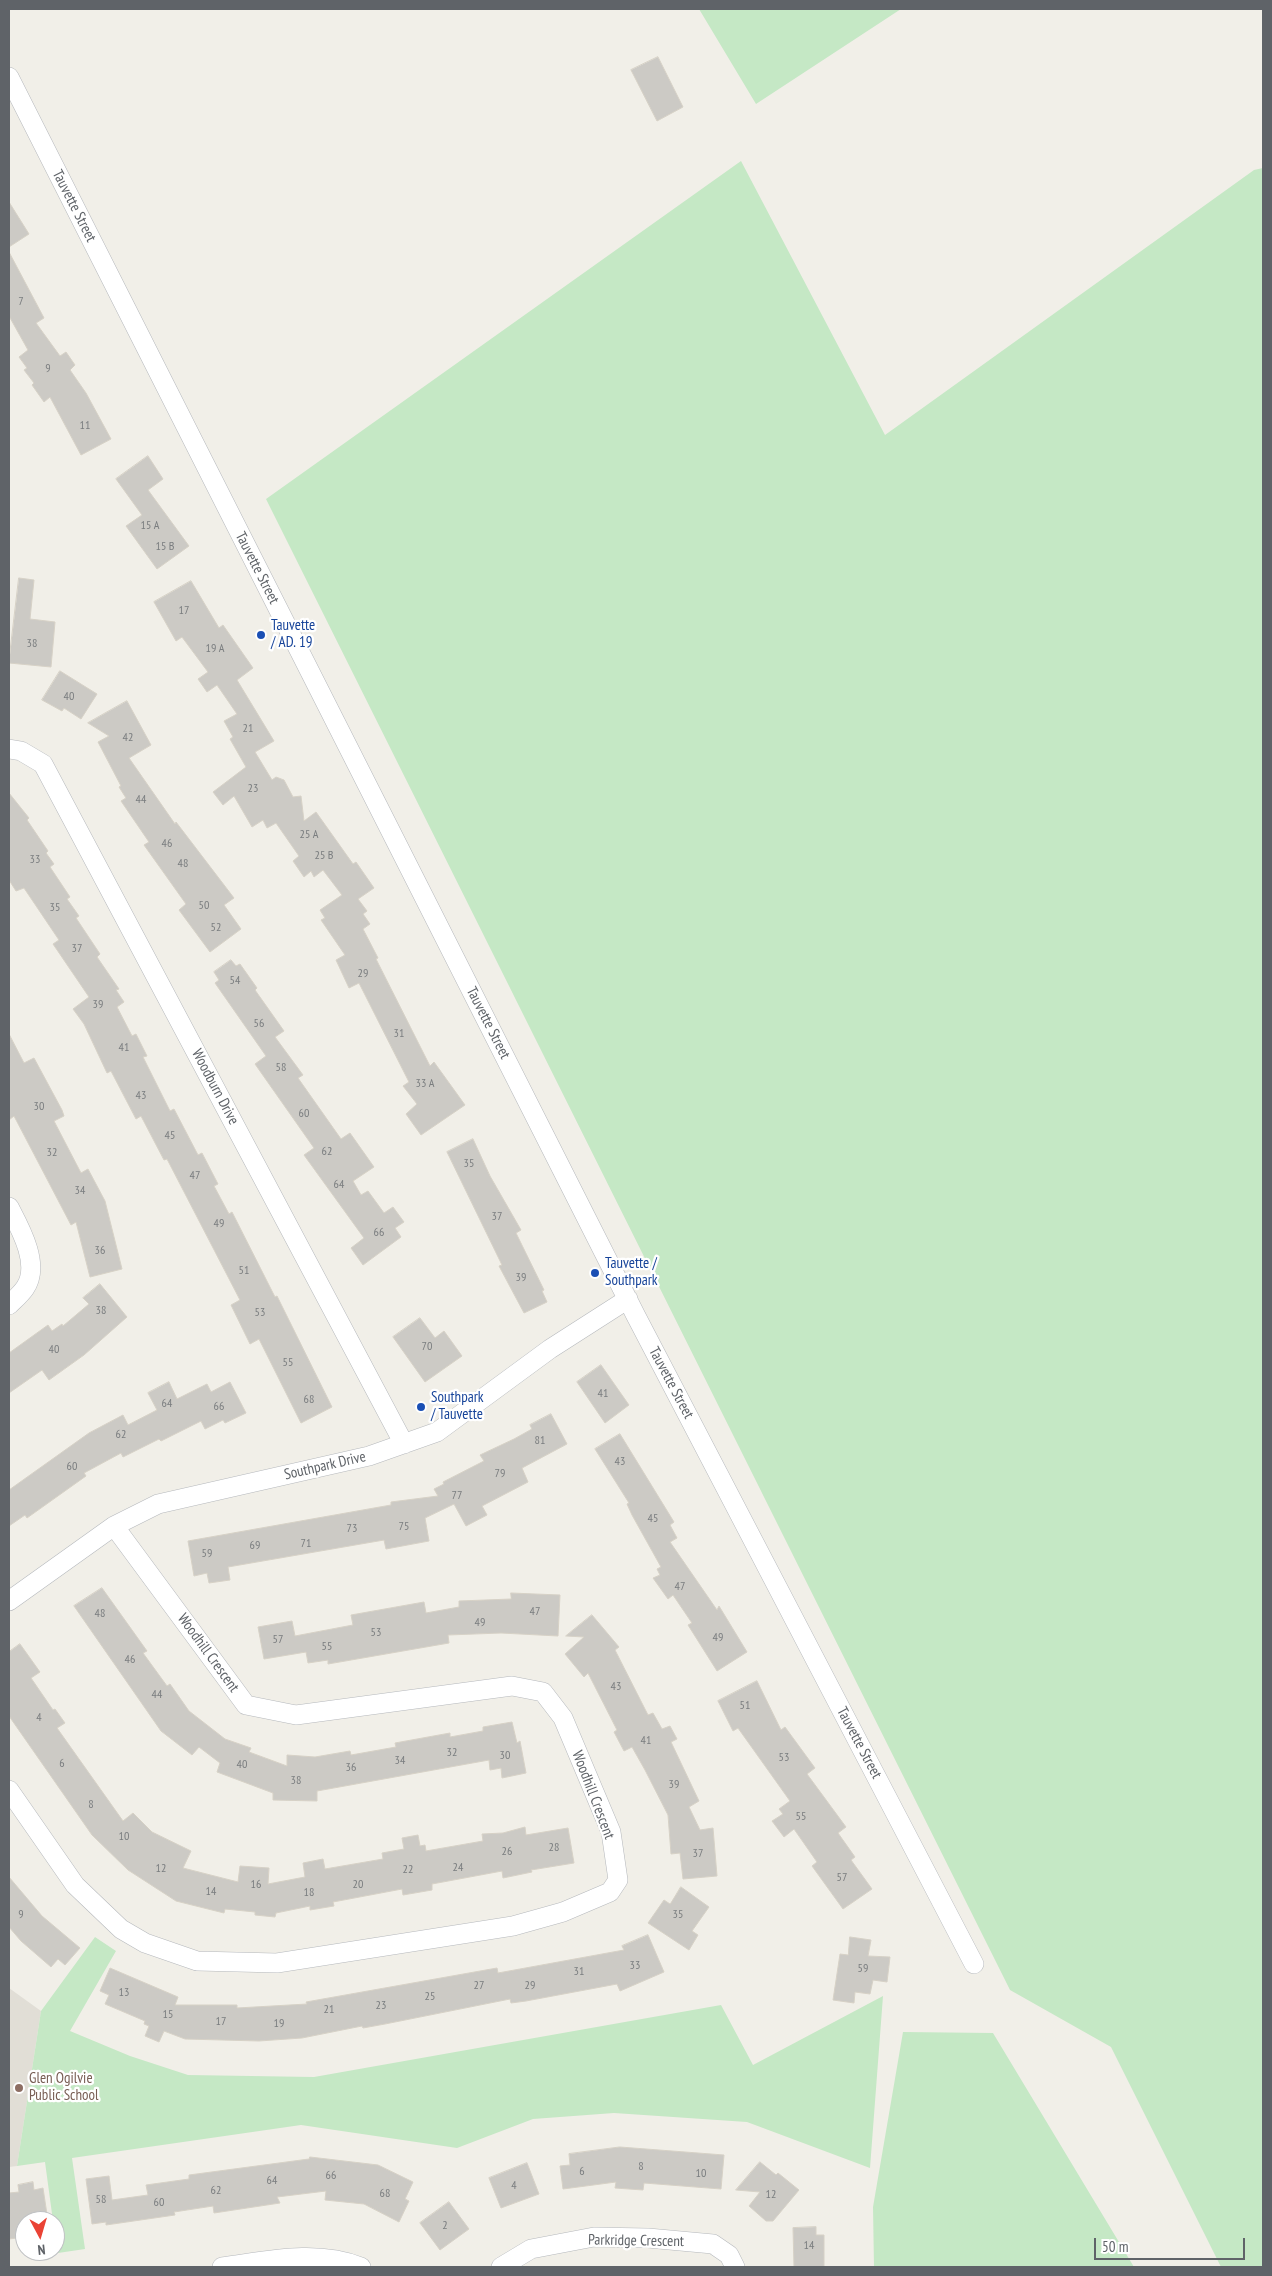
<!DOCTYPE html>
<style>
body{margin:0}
#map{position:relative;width:1272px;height:2276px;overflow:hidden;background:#f1efe8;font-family:"PT Sans Narrow",sans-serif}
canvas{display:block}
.frame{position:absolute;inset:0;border:10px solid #5f6368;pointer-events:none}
.north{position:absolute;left:15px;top:2211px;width:50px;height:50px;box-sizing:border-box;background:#fff;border:1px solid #bfc1c3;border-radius:50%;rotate:174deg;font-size:14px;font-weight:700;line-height:20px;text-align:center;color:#5f6368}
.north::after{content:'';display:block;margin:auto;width:18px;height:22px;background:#ea4335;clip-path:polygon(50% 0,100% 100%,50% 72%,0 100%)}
.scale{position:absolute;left:1094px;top:2238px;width:151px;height:22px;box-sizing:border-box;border:2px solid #5f6368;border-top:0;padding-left:6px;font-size:15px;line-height:18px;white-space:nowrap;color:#5f6368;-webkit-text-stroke:4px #fff;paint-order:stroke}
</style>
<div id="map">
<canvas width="1272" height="2276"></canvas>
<div class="frame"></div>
<div class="north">N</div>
<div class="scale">50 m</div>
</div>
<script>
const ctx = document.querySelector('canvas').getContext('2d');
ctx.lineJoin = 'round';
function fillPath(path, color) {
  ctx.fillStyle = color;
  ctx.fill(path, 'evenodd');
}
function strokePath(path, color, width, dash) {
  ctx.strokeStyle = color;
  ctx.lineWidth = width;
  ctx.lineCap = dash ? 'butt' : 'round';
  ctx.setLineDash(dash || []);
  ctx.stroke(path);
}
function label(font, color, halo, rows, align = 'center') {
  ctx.font = font + ' "PT Sans Narrow",sans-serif';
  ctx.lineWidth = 4.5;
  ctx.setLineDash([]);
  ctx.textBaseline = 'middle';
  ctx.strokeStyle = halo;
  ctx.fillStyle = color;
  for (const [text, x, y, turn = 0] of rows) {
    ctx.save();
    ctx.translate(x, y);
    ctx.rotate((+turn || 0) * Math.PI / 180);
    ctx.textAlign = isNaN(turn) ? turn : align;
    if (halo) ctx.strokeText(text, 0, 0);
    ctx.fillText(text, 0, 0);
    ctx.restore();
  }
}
fillPath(new Path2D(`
 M9,1988L41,2011L17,2166L9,2167Z`), '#e1ded6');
fillPath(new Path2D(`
 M699,9H901L756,104Z
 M741,161L885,435L1254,170L1263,168V2267H1221L1111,2047L1010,1990L266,499Z
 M95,1937L116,1951L70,2031L130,2056L188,2075L314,2077L721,2005L753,2065L883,1996L870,2168L747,2122L614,2113L533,2119L457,2148L301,2125L72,2158L85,2249L58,2253L55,2221H53L45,2162L17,2166L41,2011Z
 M903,2032L993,2033L1134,2267H874L873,2207Z`), '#c5e8c5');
const building = new Path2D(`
 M658,57L683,107L657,121L631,70Z
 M9,202L29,234L9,247Z
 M9,252L44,318L36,323L60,356L66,352L75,365L70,370L86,393L111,439L81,455L50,397L44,402L32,385L34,383L24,370L27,368L19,357L28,350L9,316Z
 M148,456L163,479L148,490L189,546L157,569L126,526L142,515L116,479Z
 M19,578L34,580L30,619L55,622L51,667L9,663Z
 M191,581L219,628L223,625L253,668L237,680L274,741L255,752L272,780L276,777L284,780L293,797L301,796L304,821L316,812L353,864L356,862L374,888L358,899L367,911L363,914L370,924L363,929L378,958L376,959L430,1066L434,1062L465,1105L421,1135L406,1114L417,1104L403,1086L409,1082L359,983L349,988L336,960L345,955L321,920L325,918L320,910L342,895L323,870L314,877L311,871L304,877L293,861L299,856L276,823L267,828L263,820L252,827L234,796L223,805L213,792L246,767L230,739L233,737L224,721L237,714L217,685L207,692L198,679L208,672L182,637L176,641L154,602Z
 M60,671L97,694L81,719L64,708L62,711L42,700Z
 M127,701L151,745L129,758L175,824L176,822L234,898L224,905L241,929L210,952L179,910L186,904L144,845L149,842L121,801L126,798L119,787L121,786L98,742L109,736L88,723Z
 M9,793L29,818L27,820L48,851L46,853L54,864L50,867L70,897L67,899L79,916L76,918L100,954L97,957L119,989L116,990L124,1002L117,1007L132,1036L136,1034L147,1056L143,1057L170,1111L174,1109L198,1155L202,1153L218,1184L214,1186L229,1214L232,1212L275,1297L277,1296L332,1407L301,1423L259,1339L250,1344L231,1305L240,1300L167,1159L164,1160L141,1116L136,1119L111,1071L107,1073L84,1024L73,1009L89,997L53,944L59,940L24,888L16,891L9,880Z
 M231,960L236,966L240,964L257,988L255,990L284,1031L275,1037L303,1075L298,1078L341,1139L350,1133L374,1167L353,1181L361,1195L368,1191L384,1213L393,1207L404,1222L395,1228L401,1237L363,1265L351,1248L364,1238L304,1155L314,1148L255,1064L266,1056L215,983L219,980L214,972Z
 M9,1034L24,1063L34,1058L62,1110L64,1116L54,1121L81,1173L88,1169L105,1201L122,1269L90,1277L76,1222L71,1225L14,1116L9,1120Z
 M473,1139L490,1176L521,1230L516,1233L544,1290L542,1291L547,1302L524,1313L499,1266L502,1265L447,1152Z
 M100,1284L127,1317L84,1355L49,1380L42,1370L9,1393V1353L48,1325L52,1331L62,1324L63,1326L89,1304L83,1298Z
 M420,1318L435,1338L444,1331L462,1356L425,1382L393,1337Z
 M601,1365L629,1405L605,1423L577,1382Z
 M169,1382L177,1399L207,1384L211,1392L230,1382L246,1413L225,1423L223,1420L205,1429L201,1421L161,1441L159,1439L123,1457L121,1453L84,1473L86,1476L27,1518L25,1515L9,1526V1490L89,1433L123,1415L128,1425L157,1410L148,1393Z
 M551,1414L567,1444L522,1468L528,1482L482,1506L487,1515L466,1526L454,1504L425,1518L429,1541L386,1549L384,1540L228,1567L230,1580L209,1583L207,1573L194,1576L188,1541L391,1505V1502L438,1496L434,1489L444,1484L443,1482L484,1461L480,1455L514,1439L532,1429L530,1425Z
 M620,1434L674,1522L670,1525L677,1538L670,1542L717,1610L719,1606L747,1652L717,1671L688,1625L692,1623L673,1595L668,1599L653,1578L660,1575L657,1569L661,1567L632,1515L627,1504L629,1503L595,1449Z
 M102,1588L147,1651L143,1653L167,1686L170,1684L189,1711L225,1739L251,1748L249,1752L287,1766V1755L315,1757L350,1751L351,1755L396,1747L395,1743L450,1733V1737L483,1731V1727L512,1722L517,1743L520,1741L526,1773L502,1778L501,1768L490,1770L489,1760L317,1791V1801L273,1800V1793L217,1772L220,1763L199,1747L192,1755L161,1731L74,1606Z
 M511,1593L560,1595L558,1636L501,1633L448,1635L449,1643L328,1664V1660L308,1663L306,1652L264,1659L258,1627L292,1621L295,1636L353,1625L351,1615L424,1602L426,1613L459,1607V1601L511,1599Z
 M592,1615L619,1647L615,1650L648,1715L653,1713L662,1729L670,1726L677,1739L671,1742L699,1801L689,1807L700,1830L713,1828L717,1876L683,1879L680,1853L671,1854L668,1815L645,1770L632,1747L624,1751L614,1732L617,1730L588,1673L584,1677L565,1654L584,1637L566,1636Z
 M20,1644L40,1672L31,1678L53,1710L55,1709L65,1723L57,1728L123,1821L133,1813L152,1832L191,1851L183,1868L238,1882L240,1866L269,1868L268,1884L305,1877L303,1863L323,1859L325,1869L383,1859L382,1853L404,1849L402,1838L418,1835L420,1846L425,1845L426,1851L483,1841L482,1834L503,1833L525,1827L526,1835L568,1828L574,1863L531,1870L532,1872L503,1878L502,1871L432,1884V1890L403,1895L402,1889L333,1902L334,1906L310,1910V1906L276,1913L275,1917L255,1915V1912L225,1909L224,1913L176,1901L128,1870L92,1835L9,1716V1652Z
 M757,1681L781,1730L785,1727L815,1768L807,1774L846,1827L838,1833L855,1857L851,1860L872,1889L843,1909L812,1866L817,1862L794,1829L784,1837L772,1821L783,1814L779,1809L790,1801L738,1728L733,1731L718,1701Z
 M9,1877L42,1916L80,1948L65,1965L58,1959L51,1967L21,1941L9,1927Z
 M681,1887L709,1907L692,1931L698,1935L689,1950L648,1923L664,1900L670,1904Z
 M648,1935L664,1972L620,1991L617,1984L526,2001L511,2003L510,1999L385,2024L363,2028L362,2026L302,2038L259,2041L185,2039L164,2031L159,2042L145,2036L149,2026L144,2024L145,2021L105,2004L109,1995L100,1991L110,1968L178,1997L175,2005H237V2008L307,2004L306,2002L497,1968L498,1973L624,1950L622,1946Z
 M850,1937L871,1940L868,1956L890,1957L887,1982L873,1980L870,1994L855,1992L854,2003L833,2000L840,1954L848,1955Z
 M620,2147L724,2155L721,2189L644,2183L643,2190L615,2188L616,2182L563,2189L560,2166L570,2165L569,2154Z
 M310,2157L378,2165L413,2182L405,2199L409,2201L399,2222L364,2204L325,2200L326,2191L277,2197L280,2203L214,2213L213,2206L174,2212L175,2215L106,2225V2222L92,2224L86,2179L109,2176L112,2200L148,2195L146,2185L189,2179V2175L309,2159Z
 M760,2162L776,2175L778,2173L799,2190L773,2221H766L749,2206L760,2192L736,2190Z
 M527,2163L539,2194L501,2208L489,2178Z
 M33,2182L34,2190L43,2188L48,2221H25V2237L9,2239V2193L19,2192L18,2185Z
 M449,2202L469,2229L440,2250L420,2223Z
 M816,2227V2235H824V2267H794L793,2228Z`);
fillPath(building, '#cccac5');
strokePath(building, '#d6d1c6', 1);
const street = new Path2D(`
 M9,77L636,1316L974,1964
 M9,749L21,751L43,764L404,1444
 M9,1207C20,1228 41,1265 25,1288C21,1294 14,1300 9,1305
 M9,1601L114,1526L158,1504L369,1456L437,1432L550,1349L628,1299
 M9,1790L75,1885L121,1929L145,1943L197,1961L277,1963L513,1926L563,1912L610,1892L618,1880L611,1832L563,1718L543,1692L512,1686L296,1715L246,1705L114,1526
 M222,2267C267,2261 316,2249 361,2267
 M501,2267L531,2249L594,2237L648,2238L713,2244L729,2255L735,2267`);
strokePath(street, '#b5b8bc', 20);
strokePath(street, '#fff', 19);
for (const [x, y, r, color] of [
 [261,635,5,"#1a4fb4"],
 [595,1273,5,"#1a4fb4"],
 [421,1407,5,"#1a4fb4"],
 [19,2088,5,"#8d6e63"]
]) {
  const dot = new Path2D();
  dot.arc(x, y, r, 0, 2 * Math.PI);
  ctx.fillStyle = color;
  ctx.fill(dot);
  strokePath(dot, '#fff', 2);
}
label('12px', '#7a7d7f', null, [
 ["7",21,302],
 ["9",48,369],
 ["11",85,426],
 ["15 A",150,526],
 ["15 B",165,547],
 ["17",184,611],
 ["38",32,644],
 ["19 A",215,649],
 ["40",69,697],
 ["21",248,729],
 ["42",128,738],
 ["23",253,789],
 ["44",141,800],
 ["25 A",309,835],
 ["46",167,844],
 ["25 B",324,856],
 ["33",35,860],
 ["48",183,864],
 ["50",204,906],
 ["35",55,908],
 ["52",216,928],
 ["37",77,949],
 ["29",363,974],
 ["54",235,981],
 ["39",98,1005],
 ["56",259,1024],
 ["31",399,1034],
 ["41",124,1048],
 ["58",281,1068],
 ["33 A",425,1084],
 ["43",141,1096],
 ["30",39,1107],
 ["60",304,1114],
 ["45",170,1136],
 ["62",327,1152],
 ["32",52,1153],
 ["35",469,1164],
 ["47",195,1176],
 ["64",339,1185],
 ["34",80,1191],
 ["37",497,1217],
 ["49",219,1224],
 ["66",379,1233],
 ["36",100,1251],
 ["51",244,1271],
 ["39",521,1278],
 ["38",101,1311],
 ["53",260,1313],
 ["70",427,1347],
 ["40",54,1350],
 ["55",288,1363],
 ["41",603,1394],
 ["68",309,1400],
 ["64",167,1404],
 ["66",219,1407],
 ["62",121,1435],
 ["81",540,1441],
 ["43",620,1462],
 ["60",72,1467],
 ["79",500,1474],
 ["77",457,1496],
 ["45",653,1519],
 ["75",404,1527],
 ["73",352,1529],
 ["71",306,1544],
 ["69",255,1546],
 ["59",207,1554],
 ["47",680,1587],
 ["47",535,1612],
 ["48",100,1614],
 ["49",480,1623],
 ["53",376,1633],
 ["49",718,1638],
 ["57",278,1640],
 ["55",327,1647],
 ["46",130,1660],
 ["43",616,1687],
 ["44",157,1695],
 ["51",745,1706],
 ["4",39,1718],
 ["41",646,1741],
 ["32",452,1753],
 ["30",505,1756],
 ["53",784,1758],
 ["34",400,1761],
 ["6",62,1764],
 ["40",242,1765],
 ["36",351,1768],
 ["38",296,1781],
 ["39",674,1785],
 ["8",91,1805],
 ["55",801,1817],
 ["10",124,1837],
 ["28",554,1848],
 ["26",507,1852],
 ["37",698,1854],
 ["24",458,1868],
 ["12",161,1869],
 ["22",408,1870],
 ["57",842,1878],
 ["16",256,1885],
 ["20",358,1885],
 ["14",211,1892],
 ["18",309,1893],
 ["9",21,1915],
 ["35",678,1915],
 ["33",635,1966],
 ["59",863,1969],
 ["31",579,1972],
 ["27",479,1986],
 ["29",530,1986],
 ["13",124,1993],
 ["25",430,1997],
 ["23",381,2006],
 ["21",329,2010],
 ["15",168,2015],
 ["17",221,2022],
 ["19",279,2024],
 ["8",641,2167],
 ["6",582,2172],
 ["10",701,2174],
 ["66",331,2176],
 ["64",272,2181],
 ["4",514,2186],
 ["62",216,2191],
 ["68",385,2194],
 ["12",771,2195],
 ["58",101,2200],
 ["60",159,2203],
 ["2",445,2226],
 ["14",809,2246]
]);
label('15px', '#5f6368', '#fff', [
 ["Tauvette Street",74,206,63],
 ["Tauvette Street",257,568,63],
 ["Tauvette Street",488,1023,63],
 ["Woodburn Drive",215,1087,62],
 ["Tauvette Street",671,1383,62],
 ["Southpark Drive",325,1466,-13],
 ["Woodhill Crescent",208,1653,54],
 ["Tauvette Street",859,1743,62],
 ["Woodhill Crescent",593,1795,69],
 ["Parkridge Crescent",636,2241,1]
]);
label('15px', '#164399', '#fff', [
 ["Tauvette",271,626],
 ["/ AD. 19",271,643],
 ["Tauvette /",605,1264],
 ["Southpark",605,1281],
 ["Southpark",431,1398],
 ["/ Tauvette",431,1415]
], 'left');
label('15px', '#785e54', '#fff', [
 ["Glen Ogilvie",29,2079],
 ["Public School",29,2096]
], 'left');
</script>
